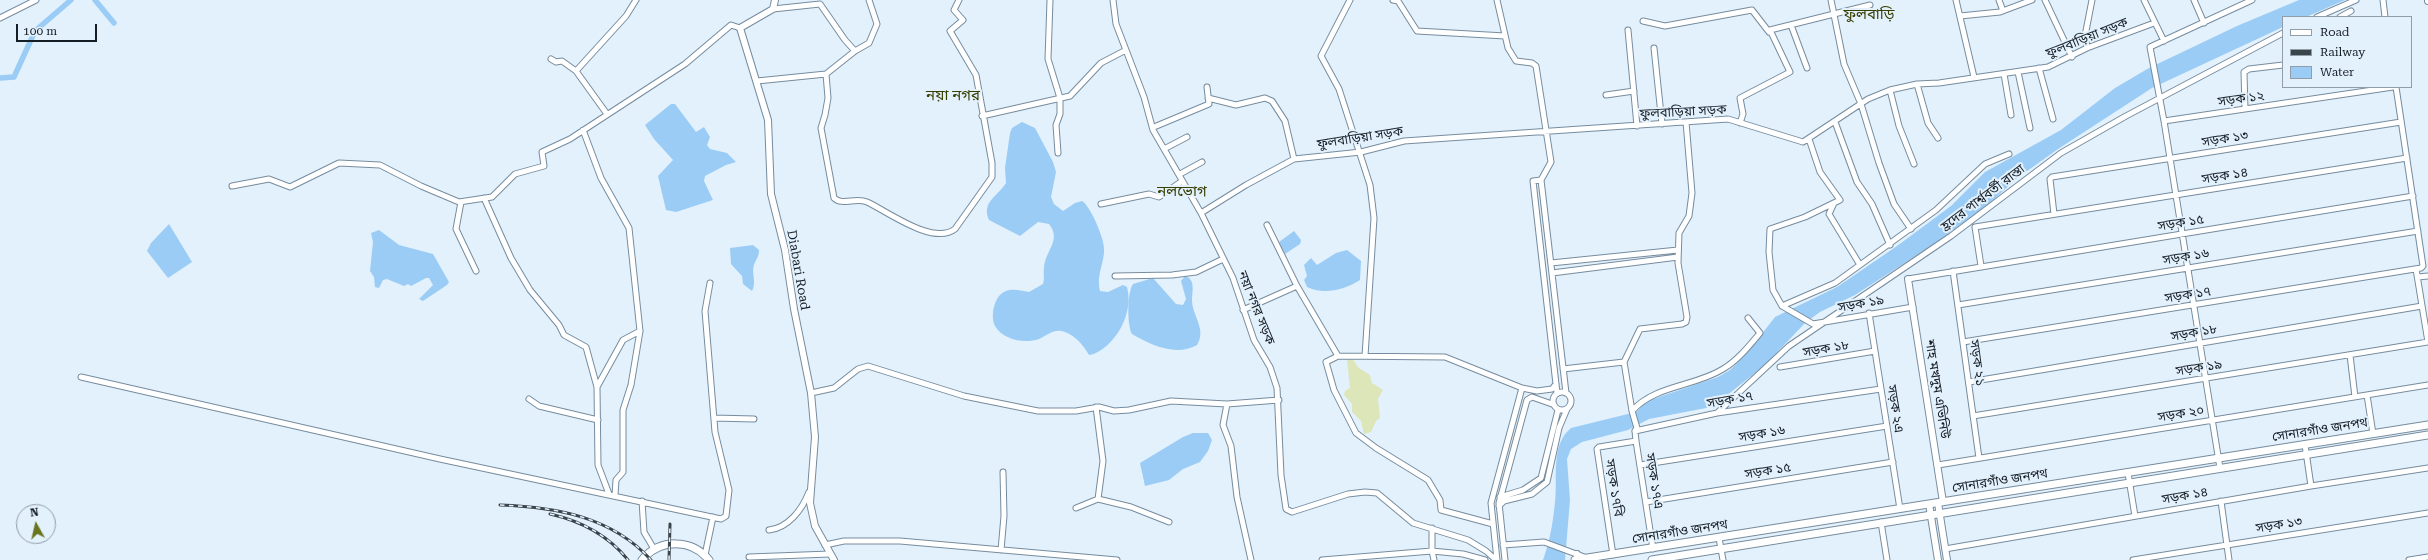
<!DOCTYPE html>
<meta charset="utf-8">
<style>
body{margin:0}
#map{position:relative;width:2428px;height:560px;overflow:hidden;background:#e3f1fd;font-family:"Roboto Serif",serif}
canvas{display:block}
.legend{position:absolute;left:2282px;top:16px;width:130px;height:72px;box-sizing:border-box;background:#e3f1fd;border:1px solid #919da7;margin:0;padding:5px 7px;list-style:none;font-size:12px;color:#161e25}
.legend li{display:flex;align-items:center;gap:8px;height:20px}
.legend b{width:20px;border:1px solid #919da7}
.north{position:absolute;left:16px;top:504px;width:40px;height:40px;box-sizing:border-box;background:#e3f1fd;border:1px solid #919da7;border-radius:50%;rotate:352deg;font-size:11px;font-weight:700;line-height:16px;text-align:center;color:#161e25}
.north::after{content:'';display:block;margin:auto;width:14px;height:18px;background:#69741e;clip-path:polygon(50% 0,100% 100%,50% 72%,0 100%)}
.scale{position:absolute;left:16px;top:24px;width:81px;height:18px;box-sizing:border-box;border:2px solid #161e25;border-top:0;padding-left:5px;font-size:12px;line-height:14px;white-space:nowrap;color:#161e25;-webkit-text-stroke:3px #e3f1fd;paint-order:stroke}
</style>
<div id="map">
<canvas width="2428" height="560"></canvas>
<ul class="legend">
<li><b style="height:5px;background:#fff"></b>Road</li>
<li><b style="height:5px;background:#3a444b"></b>Railway</li>
<li><b style="height:11px;background:#9accf5"></b>Water</li>
</ul>
<div class="north">N</div>
<div class="scale">100 m</div>
</div>
<script>
const ctx = document.querySelector('canvas').getContext('2d');
ctx.lineJoin = 'round';
function fillPath(path, color) {
  ctx.fillStyle = color;
  ctx.fill(path, 'evenodd');
}
function strokePath(path, color, width, dash) {
  ctx.strokeStyle = color;
  ctx.lineWidth = width;
  ctx.lineCap = dash ? 'butt' : 'round';
  ctx.setLineDash(dash || []);
  ctx.stroke(path);
}
function label(font, color, halo, rows, align = 'center') {
  ctx.font = font + ' "Roboto Serif","Noto Sans Bengali",serif';
  ctx.lineWidth = 4;
  ctx.setLineDash([]);
  ctx.textBaseline = 'middle';
  ctx.strokeStyle = halo;
  ctx.fillStyle = color;
  for (const [text, x, y, turn = 0] of rows) {
    ctx.save();
    ctx.translate(x, y);
    ctx.rotate((+turn || 0) * Math.PI / 180);
    ctx.textAlign = isNaN(turn) ? turn : align;
    if (halo) ctx.strokeText(text, 0, 0);
    ctx.fillText(text, 0, 0);
    ctx.restore();
  }
}
fillPath(new Path2D(`
 M1352,358L1359,368L1370,375L1372,383L1383,390L1378,399L1380,418L1376,421L1371,432L1364,434L1361,421L1352,412V404L1344,395L1345,391L1350,388L1347,360Z`), '#dde6b9');
fillPath(new Path2D(`
 M2299,0H2345L2306,17H2283V27L2152,88L2058,149L2016,179L1989,204L1931,246L1855,295L1820,312L1805,323L1765,365L1726,396L1706,408L1649,419L1628,430L1582,442L1571,449L1567,459L1570,500L1565,560H1543C1550,541 1553,522 1555,502C1558,479 1550,445 1571,428L1636,412L1647,401L1718,377L1730,370L1747,353L1775,317L1837,287L1897,246L1951,206L1985,172L2061,130L2115,88L2149,68L2237,26Z
 M671,104H675L696,132L704,127L710,137L707,145L710,149L727,153L736,162L726,165L705,176L704,181L713,200L676,212L666,210L658,176L673,160L654,139L645,125Z
 M1022,122L1035,128L1053,162L1056,172L1051,197L1054,204L1063,211L1075,203L1082,201C1090,205 1104,238 1104,248C1105,262 1096,274 1100,291L1108,292L1123,285L1127,287C1134,312 1117,344 1094,354L1089,355C1083,345 1076,336 1065,332C1054,328 1048,335 1039,339C1025,344 1003,340 995,326C991,319 993,306 997,299C1005,286 1017,290 1029,292L1043,284C1045,278 1043,274 1044,268C1045,250 1062,241 1049,224L1038,222L1020,236L989,220C981,202 998,196 1006,183L1005,168L1010,133L1012,128Z
 M169,224L192,262L168,278L147,251L151,243Z
 M379,230L399,245L433,254L449,282L447,285L423,301L419,299L433,285L429,278H426L411,286L408,284L404,286L387,279L383,280L379,288L375,287L374,277L370,271L373,242L371,233Z
 M1294,231L1301,240L1300,244L1285,254L1279,242Z
 M753,245L759,250C759,257 756,259 754,265C751,273 757,282 752,291L743,284L742,276L731,264L730,248Z
 M1347,250L1361,261L1360,280C1345,290 1323,295 1307,287L1304,280L1307,276L1304,265L1311,258L1317,265L1336,253Z
 M1185,276C1196,279 1192,292 1192,300C1192,316 1207,329 1197,345C1176,357 1151,345 1132,334C1127,326 1127,292 1133,284L1153,278L1176,304L1183,305L1186,299L1181,281Z
 M1193,433H1208L1212,440L1208,451L1200,462L1183,469L1169,480L1145,486L1140,463L1183,437Z`), '#9accf5');
strokePath(new Path2D(`
 M95,0L114,23
 M0,78L14,77L35,31L71,0`), '#9accf5', 5.5);
const minor = new Path2D(`
 M1050,0L1048,59L1060,98V114L1056,125L1058,153
 M1113,0L1116,24L1144,97L1153,130L1201,213L1233,278L1254,340L1270,367L1277,388L1281,475L1286,509L1292,512L1348,494L1365,492L1377,493L1413,523L1468,540L1486,551L1496,560
 M1350,0L1321,56L1339,89L1370,185L1374,218L1365,356
 M1393,0L1398,1L1417,31L1505,36
 M1497,0L1508,48L1516,61L1532,63L1536,66L1551,162L1541,180L1566,393
 M1831,0L1844,64L1861,104L1879,163L1894,204L1911,229
 M1956,0L1974,77
 M1999,0L2003,11
 M2045,0L2072,57
 M2144,0L2164,41
 M2194,0L2204,23
 M2383,0L2385,17
 M773,9L820,4L845,40L855,51L826,74L828,98L825,115L821,128L834,198C842,206 856,197 867,202C887,211 933,246 955,229L992,177V163L976,75L950,31L963,20L954,10L959,0
 M1960,16L2000,12L2032,0
 M2317,17L2356,0
 M2340,17L2351,11
 M0,18L36,0
 M1643,21L1665,26L1752,10L1769,32
 M1791,25L1807,68
 M1628,30L1637,126
 M1654,48L1662,124
 M2087,48L2085,36L2092,0
 M855,51L869,43L877,24L869,0
 M551,59L556,62L562,61L576,71L607,114
 M2039,68L2053,119
 M576,71L626,16L636,0
 M2018,72L2030,128
 M2004,74L2011,115
 M757,81L826,74
 M1917,84L1928,123L1938,138
 M1890,90L1899,126L1914,164
 M1606,95L1634,91
 M1208,98L1236,105L1265,98L1272,101L1285,121L1294,159
 M2245,109L2244,72L2249,69L2283,65
 M982,116L1070,96L1101,63L1126,50
 M2164,121L2393,87
 M1835,122L1857,182L1872,204L1890,245
 M1740,123L1743,114L1740,98L1790,72L1770,30L1870,5
 M1154,127L1209,104L1207,87
 M583,130L601,178L629,228L640,331L631,385L623,410V472L616,480L615,495
 M1809,139L1820,172L1840,200L1805,217L1770,229L1769,252L1773,290L1782,306L1813,324L1913,307
 M1164,149L1187,137
 M1180,174L1202,162
 M1541,180L1533,181L1557,393
 M232,186L269,179L290,187L339,163L380,165L421,186L459,202L492,197L515,174L544,166L542,152L570,139L685,64L731,25L740,28
 M484,198L511,258L530,290L559,325L564,335L586,347L597,387L598,465L609,494
 M461,202L456,229L476,271
 M1834,203L1829,214L1860,265
 M1101,204L1149,194L1159,197L1182,181
 M1201,213L1246,185L1294,159L1361,152L1404,141L1728,119L1803,142L1868,99L1890,90L1917,84L1939,83L2048,67L2087,48L2154,23
 M2054,214L2050,179L2052,177L2401,122
 M1267,225L1297,286
 M1551,263L1678,250
 M1981,266L1975,227L2407,158
 M2416,269L2428,342
 M1953,271L1979,458
 M1552,273L1678,257
 M1115,276L1172,275L1196,272L1223,259
 M2418,277L2428,276
 M1908,279L2413,196
 M1958,305L2418,231
 M1782,306L1835,283L1936,210L1985,164L2009,154
 M1243,310L1297,286L1338,356L1445,357L1522,388L1537,391L1552,389L1556,384
 M1869,313L1900,509
 M1963,342L2421,268L2423,266L2396,87
 M2350,355L2355,397
 M1338,356L1326,362L1334,390L1356,433L1376,448L1428,480L1440,500L1441,510L1493,524
 M1624,362L1632,411C1655,385 1694,387 1723,369C1738,360 1749,346 1760,333L1748,318
 M1780,367L1875,351
 M1563,369L1624,362L1640,329L1682,324L1686,322L1687,317L1678,263L1679,233L1689,216L1692,193L1686,122
 M81,377L440,459L721,519L726,516L729,490L715,432L705,311L710,283
 M1969,382L2422,306
 M597,387L623,340L640,331
 M1553 401a9 9 0 1 1 18 0a9 9 0 1 1-18 0Z
 M811,393L834,388L858,369L868,366L964,396L1038,411H1076L1099,407L1114,411L1129,410L1171,401L1227,404L1279,400
 M2367,395L2373,434
 M529,399L539,406L598,420
 M1227,404L1223,425L1231,446L1237,497L1251,560
 M1096,407L1103,461L1098,499L1131,507L1169,522
 M1632,411L1637,428L1635,431
 M1717,413L1789,346L1951,236L2061,153L2126,116L2283,33
 M1973,416L2428,342
 M714,418L754,419
 M1636,441L1653,549
 M2305,445L2311,486
 M1640,465L1887,426
 M1938,465L2428,385
 M2220,468L2164,121L2150,47L2252,0
 M2128,473L2135,516
 M1500,497L1523,490L1541,478L1558,410
 M642,501L644,532L654,549
 M2221,501L2229,560
 M1646,502L1893,462
 M1499,506L1504,501L1532,494L1547,482L1559,428L1567,409
 M1076,508L1098,499
 M1881,522L1887,560
 M1432,528V551L1434,560
 M769,530C788,528 802,510 809,492
 M1719,538L1723,560
 M825,545L844,541H900L1117,560
 M1503,545L1544,542L1587,558
 M1945,549L2311,486L2428,468
 M1001,550L1004,516L1003,472
 M705,555L713,517
 M1613,555L1597,449L1599,447L1636,441L1635,431L1717,413L1881,389
 M749,557L830,554
 M1322,560L1432,551L1463,554L1485,560
 M1497,560L1491,503L1522,388
 M1505,560L1499,503L1527,400L1532,397L1552,404
 M2133,560L2428,513
 M2409,560L2428,557`);
const tertiary = new Path2D(`
 M775,0L773,9L740,28L768,120L771,194L785,250L794,309L811,393L815,437L810,503L815,526L834,560
 M2428,0V1
 M1908,279L1943,502
 M1938,503L1947,560
 M1929,504L1938,560
 M1577,554L1578,560`);
const secondary = new Path2D(`
 M642,560C660,538 692,539 709,560
 M1575,560L2428,425
 M1652,560L2428,435`);
strokePath(minor, '#768c9e', 7);
strokePath(tertiary, '#768c9e', 8);
strokePath(secondary, '#768c9e', 9);
strokePath(minor, '#fff', 5);
strokePath(tertiary, '#fff', 6);
strokePath(secondary, '#fff', 7);
const rail = new Path2D(`
 M500,505C557,507 612,517 651,560
 M550,514C581,521 608,535 628,560
 M669,560L670,524`);
strokePath(rail, '#3a444b', 3);
strokePath(rail, '#e3f1fd', 1.5, [4.5]);
label('13px', '#161e25', '#e3f1fd', [
 ["ফুলবাড়িয়া সড়ক",2087,38,-22],
 ["সড়ক ১২",2241,99,-8],
 ["ফুলবাড়িয়া সড়ক",1683,112,-3],
 ["ফুলবাড়িয়া সড়ক",1360,138,-9],
 ["সড়ক ১৩",2225,139,-9],
 ["সড়ক ১৪",2225,176,-9],
 ["হ্রদের পার্শ্ববর্তী রাস্তা",1983,198,-37],
 ["সড়ক ১৫",2181,223,-9],
 ["সড়ক ১৬",2186,257,-9],
 ["Diabari Road",798,270,80],
 ["সড়ক ১৭",2188,295,-9],
 ["সড়ক ১৯",1861,304,-10],
 ["নয়া নগর সড়ক",1256,308,68],
 ["সড়ক ১৮",2194,333,-10],
 ["সড়ক ১৮",1826,349,-10],
 ["সড়ক ২১",1977,363,82],
 ["সড়ক ১৯",2199,368,-9],
 ["শাহ মখদুম এভিনিউ",1937,389,81],
 ["সড়ক ১৭",1730,400,-10],
 ["সড়ক ২এ",1895,409,81],
 ["সড়ক ২০",2181,414,-9],
 ["সোনারগাঁও জনপথ",2320,430,-9],
 ["সড়ক ১৬",1762,434,-9],
 ["সড়ক ১৫",1768,471,-9],
 ["সড়ক ১৭এ",1654,481,81],
 ["সোনারগাঁও জনপথ",2000,481,-9],
 ["সড়ক ১৭বি",1614,488,81],
 ["সড়ক ১৪",2185,496,-10],
 ["সড়ক ১৩",2279,525,-9],
 ["সোনারগাঁও জনপথ",1680,532,-9]
]);
label('15px', '#373e00', '#e3f1fd', [
 ["ফুলবাড়ি",1869,15],
 ["নয়া নগর",953,96],
 ["নলভোগ",1182,192]
]);
</script>
